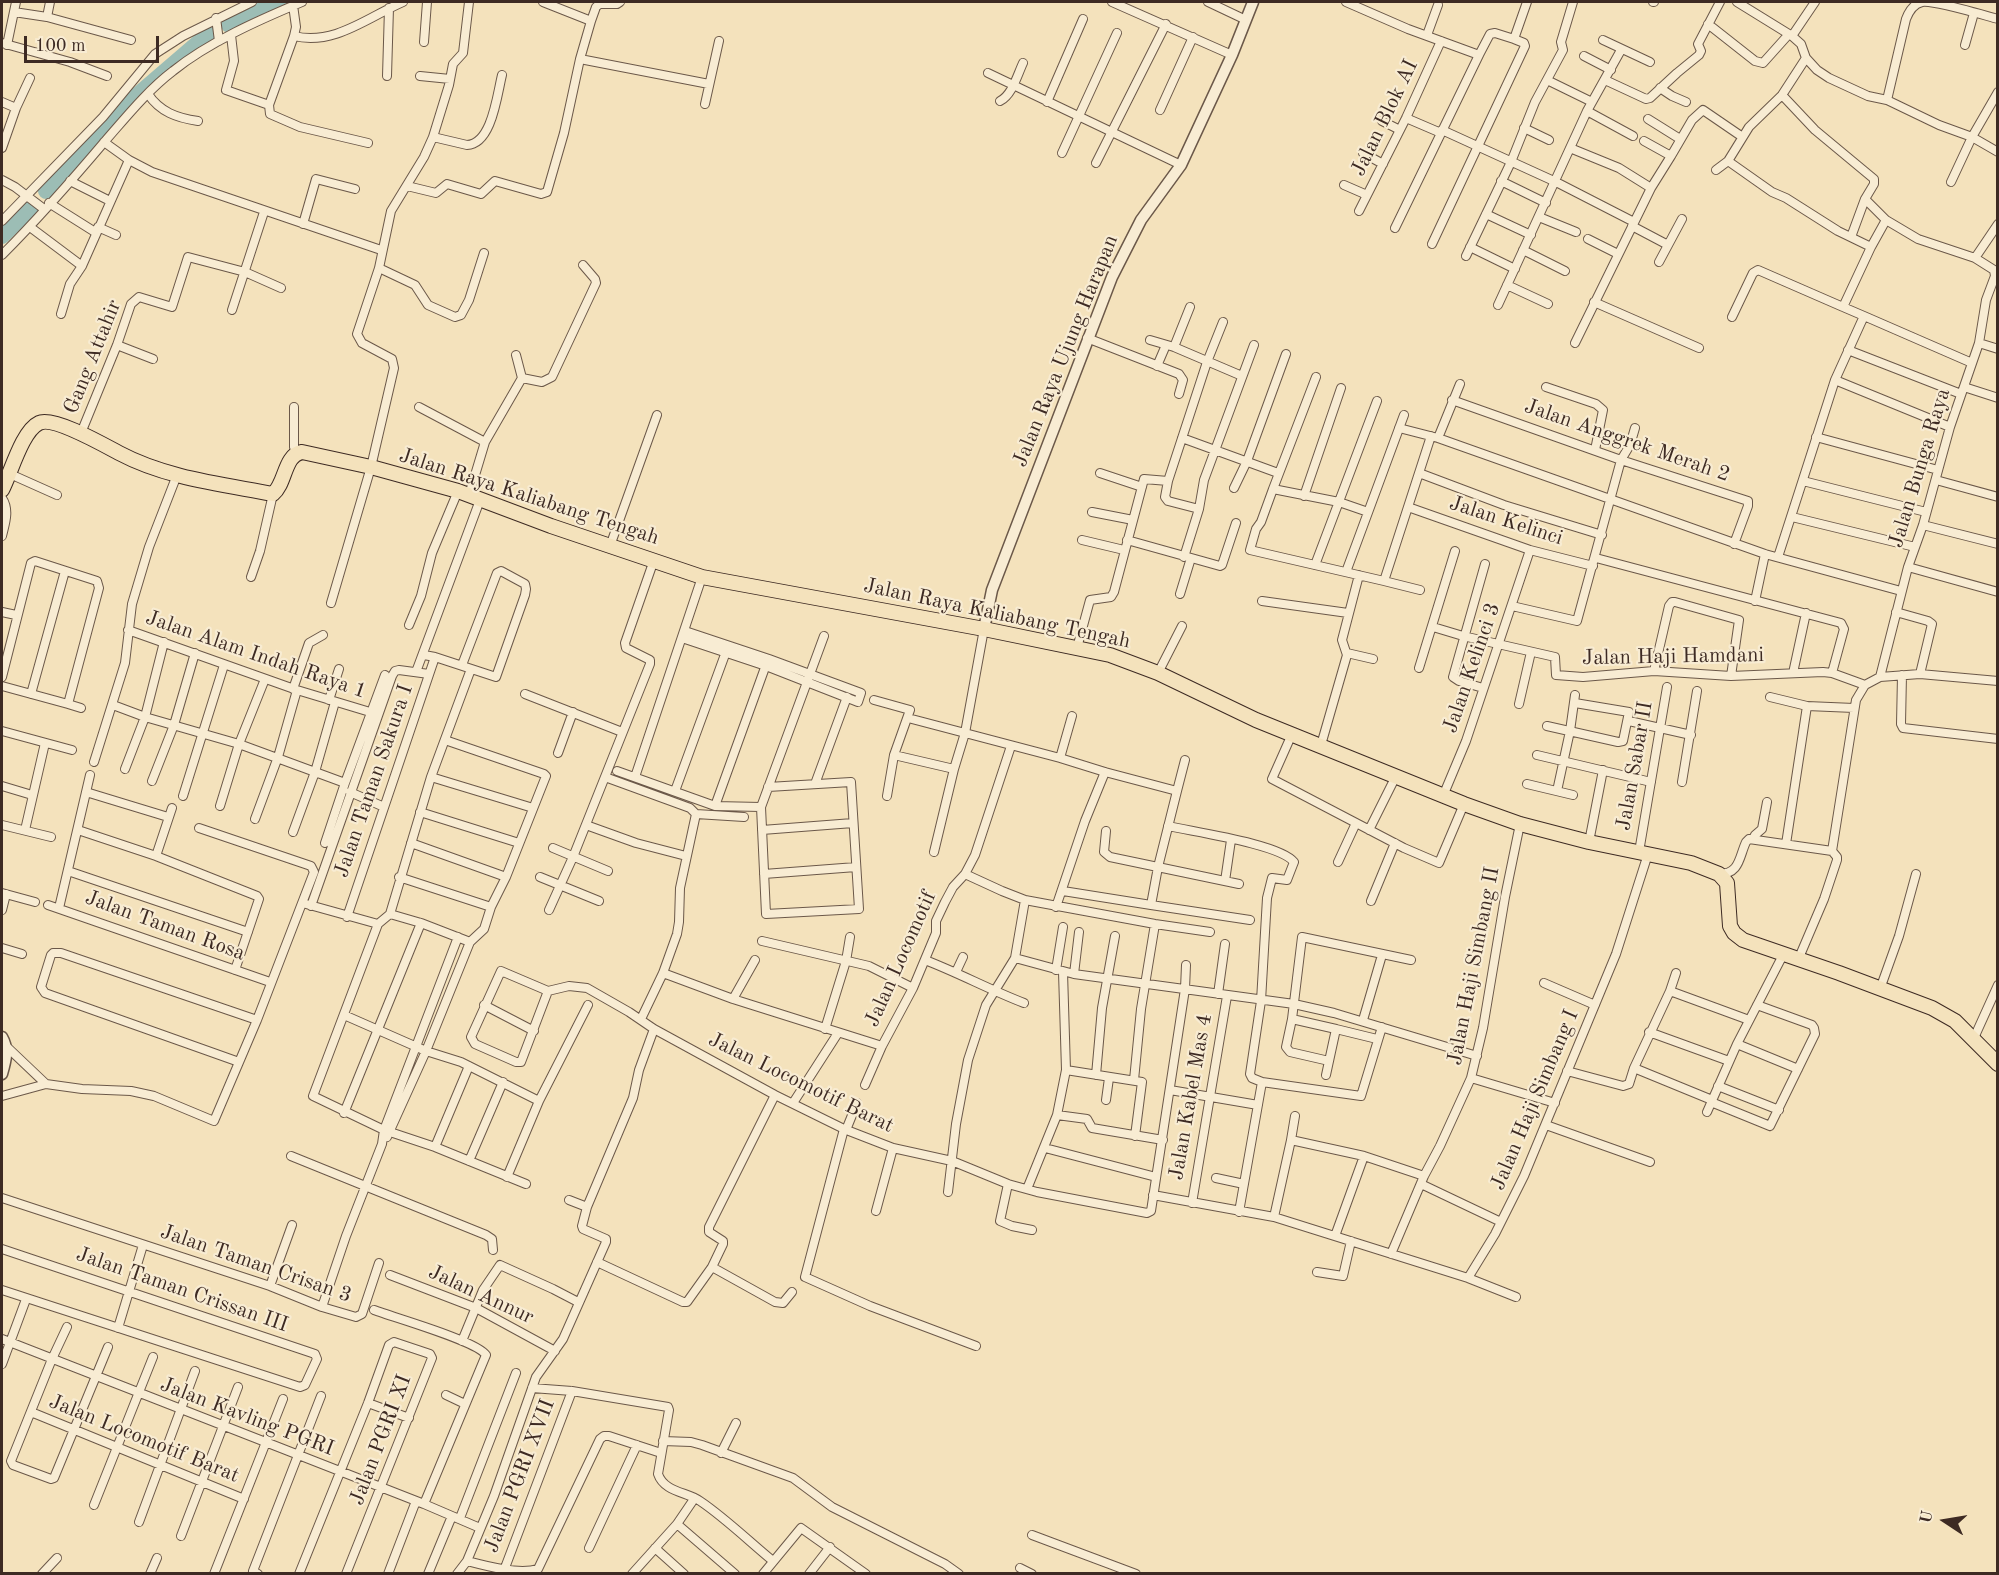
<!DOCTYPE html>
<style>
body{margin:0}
#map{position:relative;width:1999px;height:1575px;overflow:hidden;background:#f4e2bc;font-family:"Old Standard TT",serif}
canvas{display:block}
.frame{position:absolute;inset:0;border:3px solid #3d2a23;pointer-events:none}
.north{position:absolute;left:1915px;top:1491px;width:60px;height:60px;-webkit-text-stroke:4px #f8ecd3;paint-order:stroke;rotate:282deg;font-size:16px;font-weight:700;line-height:24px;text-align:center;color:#3d2a23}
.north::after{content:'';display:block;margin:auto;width:21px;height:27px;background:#3d2a23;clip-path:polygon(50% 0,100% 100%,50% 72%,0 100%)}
.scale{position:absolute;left:24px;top:36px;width:135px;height:27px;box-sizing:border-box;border:3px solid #3d2a23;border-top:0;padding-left:8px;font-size:18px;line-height:21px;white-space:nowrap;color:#3d2a23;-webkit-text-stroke:4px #f8ecd3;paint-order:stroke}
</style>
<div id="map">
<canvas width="1999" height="1575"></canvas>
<div class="frame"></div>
<div class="north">U</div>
<div class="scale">100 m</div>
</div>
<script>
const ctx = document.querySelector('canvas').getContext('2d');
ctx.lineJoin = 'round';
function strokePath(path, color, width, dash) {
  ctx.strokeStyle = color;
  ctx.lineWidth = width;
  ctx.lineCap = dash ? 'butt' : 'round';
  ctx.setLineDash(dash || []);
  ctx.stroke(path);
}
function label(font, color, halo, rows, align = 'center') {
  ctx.font = font + ' "Old Standard TT",serif';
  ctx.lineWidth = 4.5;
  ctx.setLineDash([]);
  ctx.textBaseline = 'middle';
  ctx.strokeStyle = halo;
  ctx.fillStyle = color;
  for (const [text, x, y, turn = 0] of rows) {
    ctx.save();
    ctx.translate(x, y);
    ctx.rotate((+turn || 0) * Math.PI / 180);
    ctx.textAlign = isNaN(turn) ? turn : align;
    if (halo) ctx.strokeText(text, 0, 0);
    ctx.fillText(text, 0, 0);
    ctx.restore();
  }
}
strokePath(new Path2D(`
 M229,25L279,2
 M46,191L135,97L199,42L211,35
 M2,236L32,207`), '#9cbdb5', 16);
const minor = new Path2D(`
 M543,2L591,21
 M1112,2L1232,55
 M1208,2L1246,20
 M1346,2L1408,29L1479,55L1395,228
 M1653,2H1654
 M1737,2L1792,36L1801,44L1806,58L1817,70L1829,78L1868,96L1887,100L1939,125L1972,137L1998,152
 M601,4H617L620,2
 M293,5L296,27L294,36L269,105L270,114L300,127L368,143
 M14,12L47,17L131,40
 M47,17L50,2
 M216,18L219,41
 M1708,24L1755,61L1763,63L1789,34
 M231,35L234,61L226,90L269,105
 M1427,35L1438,5
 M294,36C334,46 368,17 403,2
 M1792,36L1815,2
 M1603,40L1650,62
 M424,42L427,2
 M2,43L70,62L107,76
 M7,45L16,2
 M1965,45L1974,13
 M1479,55L1490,34L1495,33L1514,39
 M1584,56L1611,70
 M580,59L709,84
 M988,73L1181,165
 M387,76L389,8
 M420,76L450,79
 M1547,80L1592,102
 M1605,80L1646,99L1650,98L1677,73L1699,55L1701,51L1698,44L1720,2
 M1660,88L1672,96L1686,102
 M148,94C160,112 177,118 198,121
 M1782,95L1815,130L1874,179V184L1865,199L1851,237
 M1887,100L1906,19C1909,11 1913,4 1922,2C1934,0 1983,15 1998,19
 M1000,101C1012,95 1017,76 1023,63
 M2,102L16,108
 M1047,102L1083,19
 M705,104L719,41
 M1160,110L1193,37
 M1587,111L1633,136
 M1406,118L1441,133
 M1648,119L1680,139
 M1382,121L1400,130
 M1524,128L1549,140
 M1442,130L1556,182L1634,222
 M433,137L467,145C492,144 497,95 502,75
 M104,142L129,160L152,172L381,250
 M2,148L16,108L30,78
 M1570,148L1619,168L1651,188
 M1062,153L1117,33
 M1363,153L1383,164
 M1671,156L1692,120L1703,110L1741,136
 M1728,161L1772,192L1786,198L1838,231L1871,247L1886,220
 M1096,163L1166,24
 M1716,170L1728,161L1749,127L1782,95L1806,58
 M2,180L15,187L44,209
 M70,181L110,201
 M1501,181L1546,203
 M1951,182L1972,137L1998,92
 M1344,185L1367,195
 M407,186L436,193L447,184L481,194L495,181L541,194L547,192L564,133L580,59L591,21L596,7L602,2
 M1865,199L1886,220L1918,239L1975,258L1994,270
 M49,203L95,232
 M1359,211L1406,118L1441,41
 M1486,214L1531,235
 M1539,217L1576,232
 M2,221L103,117L155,54L183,36L252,2
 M303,224L316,179L355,189
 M1632,226L1668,245
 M30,227L82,266
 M98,227L116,235
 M1588,239L1618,254
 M1432,244L1525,46L1524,43L1514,39L1527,2
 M1470,247L1515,269
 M1523,250L1565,271
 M2,255C38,219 73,179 106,140C127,116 148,90 173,71C209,42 259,20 302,2
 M1466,256L1511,162L1535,102L1563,50L1561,42L1573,2
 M1975,258L1998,224
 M1659,262L1682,219
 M379,268L415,285L428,305L455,317L461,315L469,300L484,253
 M1507,285L1548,304
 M1594,302L1699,348
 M1498,305L1587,111L1621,50
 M232,310L264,212
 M61,314L70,284L82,266L129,160
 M1864,316L1843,307L1871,247
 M1732,317L1753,273L1758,270L1843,307
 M1087,338L1179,374L1183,380L1179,394
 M1150,340L1174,347L1242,376
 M1575,343L1651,188L1671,156L1644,141
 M1979,343L1998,349
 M117,345L153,359
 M1174,347L1190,307
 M1848,350L1961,394
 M1157,366L1166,345
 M1316,377L1273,489L1339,502L1368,512
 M522,378L542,382L552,377L596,283L595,279L583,265
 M1835,380L1950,427
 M1546,387L1596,404L1603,410L1595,450
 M1964,387L1998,398
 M1452,400L1621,460L1748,501V506L1734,544
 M294,407V447L296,453
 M419,407L485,442
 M1399,428L1438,438L1765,554L1901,591
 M81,433L117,345L131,304L139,297L172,307L188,257L245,272L281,288
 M1816,437L1938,470
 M1182,438L1278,473
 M1438,438L1460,384
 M1100,473L1142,487
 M1419,473L1504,505L1602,535
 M10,474L57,495
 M1936,480L1998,497
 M1803,481L1926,512
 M1234,488L1247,461L1286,354
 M1273,489L1261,522L1256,529L1250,550L1384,581L1431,436
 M469,495L485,442L522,378L516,355
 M1304,496L1341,388
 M2,498C10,510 5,523 2,536
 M1408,507L1530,550L1593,566
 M1199,509L1168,501L1165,497L1168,481L1207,362L1223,322
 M1092,512L1133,520
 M1792,517L1915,547
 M1923,525L1998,544
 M1082,540L1124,550
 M1127,540L1220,566L1222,565L1236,523
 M610,546L657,415
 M1184,557L1199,509L1204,480L1254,345
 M1778,557L1835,380L1864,316L1972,363
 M1596,558L1841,623L1844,629L1832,673
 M1315,565L1377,401
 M1908,567L1998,592
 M1346,572L1404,415
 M251,577L260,551L273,494
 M1384,581L1420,590
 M1180,594L1191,558
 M1262,601L1348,613
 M1755,601L1765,554
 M331,603L371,467L394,368L392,359L362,343L357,334L379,268L391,211L424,157L433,137L449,85L453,64L463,53L469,2
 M1512,606L1577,621L1621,460L1630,445L1635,428
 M2,612L16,615
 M1896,612L1928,621L1932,624L1920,674
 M409,625L421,596L432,553L458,491
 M1433,627L1463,636L1555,657L1556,675L1583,677L1654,671L1731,676L1823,672L1832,673L1865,685
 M128,630L297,690L370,712
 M682,638L766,666L858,702L861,693L769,659L685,631
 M1077,648L1090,600L1111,597L1114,592L1144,479L1168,481
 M1347,653L1373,659
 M424,655L435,657L496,677L525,595L526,589L525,584L501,571L497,573L462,665
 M1419,668L1455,551
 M1654,671L1669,606L1672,602H1675L1739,620L1731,676
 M416,672L480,500
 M1158,673L1182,626
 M1793,673L1806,613
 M1902,675L1901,724L1903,728L1998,739
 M2,677L31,563L35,561L97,581L99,588L68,704L2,686
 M1880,677L1908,567L1923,525L1950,427L1979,343L1986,300L1995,276L1994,270
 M1483,688L1459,681L1453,677L1485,564
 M293,689L309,643L323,635
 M31,694L65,571
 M525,694L622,732
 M1770,697L1807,706
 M329,700L339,669
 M874,700L910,710L894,755L887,796
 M68,704L81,708
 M1519,704L1531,652
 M113,705L145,717L239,744L345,783
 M908,718L1060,758L1105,772L1177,791L1158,867L1151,905L1063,891
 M1629,721L1691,735
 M1547,726L1618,742L1623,741L1629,712L1575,703
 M2,731L72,750
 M1292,734L1272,779L1404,848L1439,863L1464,804
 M445,740L544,774L546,776L506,877L491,907L484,929L470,942
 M1321,745L1347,655L1342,640L1359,575
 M558,753L573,712
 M894,755L954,769
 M1537,755L1651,782
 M1060,758L1072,716
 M94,762L125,663L132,604L149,547L177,475
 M125,769L145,717L164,642
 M617,771L715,806L761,807
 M431,777L533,808
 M605,777L690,808L696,814L680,888L679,922L677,934L663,973L641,1019
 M635,777L702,577
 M152,781L174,725L195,653
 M1682,782L1697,691
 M815,784L847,697
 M1527,784L1573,795
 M2,786L32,795
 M768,787L851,782L859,909L766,914L761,807L824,636
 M675,791L727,649
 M1177,791L1185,760
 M1557,791L1570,731L1575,695
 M86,792L168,817
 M350,792L384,807
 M183,796L224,665
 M1443,796L1466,741L1530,550
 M220,806L239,744L265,679
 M715,806L767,662
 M420,812L519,843
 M696,814L744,817
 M255,819L278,757L297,690
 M2,825L51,837
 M586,825L636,843L686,856
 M1168,826C1194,832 1280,844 1294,862L1287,880L1272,878L1267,898L1261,1001L1250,1074L1252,1078L1262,1082L1239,1212
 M25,830L45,743
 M78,830L156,856L257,896L259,899L235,970
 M762,830L853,823
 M1369,830L1396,776
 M1106,831L1104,852L1110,857L1239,884
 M293,832L315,772L335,702
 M1753,839L1755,835L1762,829L1767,802
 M1589,842L1603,770
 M325,843L345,783L385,675
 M411,843L506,877
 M1786,844L1807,706L1854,708
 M553,848L608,871
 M1832,851L1856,700L1865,685L1880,677L1920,674L1998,681
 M934,852L954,769L965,733L984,629
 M1639,852L1667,687
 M156,856L172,808
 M1338,862L1356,823
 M68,871L248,932
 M764,874L856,867
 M965,874L1002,891L1025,900L1155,924L1210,932
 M1719,874C1740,874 1739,857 1746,842L1749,839L1832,851
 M399,877L491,907
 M540,877L599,901
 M1225,881L1231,840
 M2,893L35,902
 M1371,901L1395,843
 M306,904L378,924L390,914
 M48,905L270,982
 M1151,905L1250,920
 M311,906L392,676L395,671L399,670L429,674
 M1056,907L1085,821L1105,772
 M59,908L90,775
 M2,910L6,894
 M549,910L573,857L650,664V660L626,648L625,643L654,560
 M390,914L431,777L471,669
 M390,914L421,923L470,942
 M347,917L435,657
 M378,924L313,1096L384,1130L435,1147L526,1184
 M762,941L869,966L913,988
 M2,948L22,954
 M1015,958L1074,974L1294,1004L1334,1013L1477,1056
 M925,960C959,973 990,990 1024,1003
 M1798,960L1824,899L1837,860V857L1832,851
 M1056,970L1063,927
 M501,971L548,991L521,1062H516L475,1044L471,1037Z
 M956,972L963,957
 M663,973L733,999L882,1046
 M1074,974L1079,932
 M1544,983L1595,1005
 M1880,989L1899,936L1916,874
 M548,991L569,986L587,988L629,1012L654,1029L775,1095L844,1129L893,1148L952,1161L1008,1184L1037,1192L1147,1213L1151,1211L1185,989L1186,965
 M1670,991L1676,973
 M1218,994L1225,944
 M733,999L755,960
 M484,1005L534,1031
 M344,1015L426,1051L461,1062L539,1101
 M1292,1019L1336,1029
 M1363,1020L1382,955
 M825,1029L846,961L850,937
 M1649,1032L1729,1061
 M1974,1038L1998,985
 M1737,1044L1798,1069
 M6,1046L46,1084
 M1329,1061L1290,1052L1286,1047L1292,1019L1302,937L1411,960
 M239,1062L45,993L41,987L51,955L53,953H61L257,1020
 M1066,1070L1142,1082L1135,1136
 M1567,1071L1623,1086L1629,1084L1634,1068
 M1096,1075L1102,1008L1115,936
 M1326,1075L1336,1029L1377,1039
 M1471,1078L1555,1103
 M1134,1080L1141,1009L1155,924
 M1262,1082L1361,1096L1382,1027
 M865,1085L882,1046L913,988L936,933V921L945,902L953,887L965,874L975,855L1011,746
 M1718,1086L1779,1110
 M1170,1090L1258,1105
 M2,1096L46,1084L82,1089L131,1091L154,1096L214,1121L257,1020L314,872L311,866L199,828
 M1106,1100L1109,1078
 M1712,1100L1634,1068L1670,991L1749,1020
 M1711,1102L1770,1126L1815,1034L1814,1028L1812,1025L1757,1005
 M793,1103L838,1033
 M1707,1112L1737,1044L1783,955
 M344,1113L421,923
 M1057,1115L1087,1119L1092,1128L1163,1140
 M1546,1125L1650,1162
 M844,1129L805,1277L870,1306L976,1346
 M846,1130L857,1103
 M387,1137L426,1051L470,942
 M1291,1140L1295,1116
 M435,1147L469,1066
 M1045,1148L1156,1177
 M291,1156L486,1235L492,1239L493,1250
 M469,1161L503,1082
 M507,1177L539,1101L588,1005
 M1216,1178L1244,1184
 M1008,1184L1000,1221L1012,1226L1032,1230
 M1421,1184L1501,1222
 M1027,1189L1057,1115L1066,1070L1063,972
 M948,1192L956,1124L968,1060L986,1005L1015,958L1025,900
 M1153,1195L1274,1217L1468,1278L1495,1234L1524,1176L1616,954L1648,854
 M2,1198L270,1286L322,1307L356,1317L362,1314L379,1263
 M569,1200L587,1207
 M1192,1203L1227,996
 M876,1211L893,1148
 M1274,1217L1291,1140L1364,1156L1424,1176
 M1335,1236L1364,1156
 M2,1249L315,1354L317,1359L305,1385L300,1387L2,1290
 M1391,1254L1424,1176L1440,1146L1471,1078L1483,1028L1505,897L1520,824
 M597,1262L683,1302H687L712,1267L723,1244V1241L709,1232V1227L775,1095
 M712,1267L775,1302L783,1303L792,1292
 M1317,1272L1343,1276L1351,1241
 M390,1275L476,1308L555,1351
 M1468,1278L1516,1297
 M270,1286L292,1225
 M322,1307L346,1236L382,1144L384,1130L458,937
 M374,1310C395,1318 477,1341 486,1355L424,1504
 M67,1327L52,1359L11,1461L13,1465L51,1479L54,1478L108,1347
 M118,1328L143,1245
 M2,1339L424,1504L480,1528
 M462,1341L483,1290L500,1265L553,1289L578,1302
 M2,1364L25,1302
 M532,1388L572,1391L668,1407L669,1410L658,1474C664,1492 687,1492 700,1501C724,1517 751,1543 773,1561
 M446,1395L465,1404
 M368,1403L409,1418
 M31,1412L244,1499
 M663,1441L691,1442L702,1445L793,1478L832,1507L945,1564L959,1574
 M721,1453L736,1423
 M94,1505L153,1357
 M460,1518L516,1373
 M139,1522L195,1371
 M677,1524L735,1574
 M1032,1535L1136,1574
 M181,1536L238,1387
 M589,1548L637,1445
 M655,1548L684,1574
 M467,1561C486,1566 519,1575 538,1569L600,1439L604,1436H609L661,1453
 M1020,1568L1032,1574
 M503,1573L572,1391
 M42,1574L57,1558
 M150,1574L157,1558
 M214,1574L283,1399
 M258,1574L253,1571L321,1396
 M299,1574L368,1403L389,1345L394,1342L430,1354L432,1358L346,1574
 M388,1574L416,1501
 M428,1574L452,1516
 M457,1574L467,1561L494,1496L536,1377L563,1339L606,1242V1239L583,1229L582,1226L587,1207L633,1098L639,1070L654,1029
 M632,1574L677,1524L694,1499
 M763,1574L801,1528L866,1574
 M809,1574L830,1547`);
const tertiary = new Path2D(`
 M984,629L992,590L1112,277L1141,220L1181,165L1232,55L1253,2
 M2,1037C9,1049 6,1060 2,1074`);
const primary = new Path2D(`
 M2,490C11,473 22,431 39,423C53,416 104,445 119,453C166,478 221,484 273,494C286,483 284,455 302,452L371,467L458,491L551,526L702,577L984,629L1110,655L1158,673L1256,720L1464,804L1520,824L1589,842L1691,863L1719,874L1727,883L1730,926L1734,933L1743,940L1839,973L1932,1008L1955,1021L1998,1064`);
strokePath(minor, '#6b5849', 10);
strokePath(tertiary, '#6b5849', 13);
strokePath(primary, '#3d2a23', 16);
strokePath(minor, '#f8ecd3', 8);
strokePath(tertiary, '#f8ecd3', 10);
strokePath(primary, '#f4e2bc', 14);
label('21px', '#3d2a23', '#f8ecd3', [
 ["Jalan Blok AI",1385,118,-64],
 ["Jalan Raya Ujung Harapan",1066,351,-68],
 ["Gang Attahir",93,357,-68],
 ["Jalan Anggrek Merah 2",1627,441,19],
 ["Jalan Bunga Raya",1920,468,-73],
 ["Jalan Raya Kaliabang Tengah",529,497,18],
 ["Jalan Kelinci",1506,521,18],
 ["Jalan Raya Kaliabang Tengah",997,614,12],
 ["Jalan Alam Indah Raya 1",256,655,19],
 ["Jalan Haji Hamdani",1673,657,-1],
 ["Jalan Kelinci 3",1472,668,-71],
 ["Jalan Sabar II",1635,766,-80],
 ["Jalan Taman Sakura I",374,781,-71],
 ["Jalan Taman Rosa",165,926,20],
 ["Jalan Locomotif",901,959,-66],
 ["Jalan Haji Simbang II",1474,966,-79],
 ["Jalan Locomotif Barat",801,1083,26],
 ["Jalan Kabel Mas 4",1191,1097,-80],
 ["Jalan Haji Simbang I",1535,1100,-67],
 ["Jalan Taman Crisan 3",256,1264,19],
 ["Jalan Taman Crissan III",182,1290,19],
 ["Jalan Annur",481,1295,25],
 ["Jalan Kavling PGRI",247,1417,21],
 ["Jalan Locomotif Barat",144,1439,22],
 ["Jalan PGRI XI",381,1440,-69],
 ["Jalan PGRI XVII",520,1476,-69]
]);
</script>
